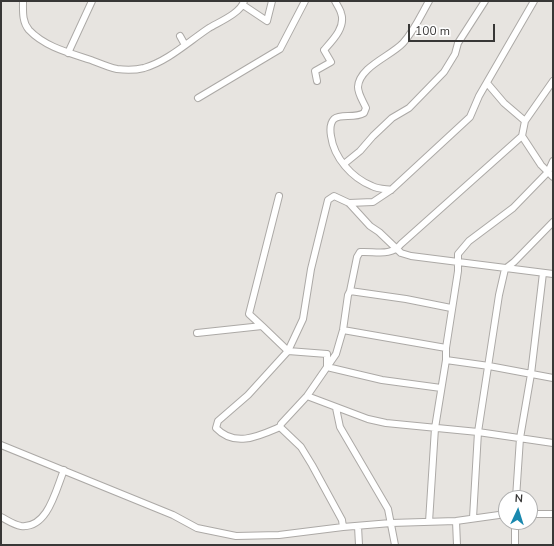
<!DOCTYPE html>
<style>
body{margin:0}
#map{position:relative;width:554px;height:546px;overflow:hidden;background:#e7e4e0;font-family:"Nunito Sans",sans-serif}
canvas{display:block}
.frame{position:absolute;inset:0;border:2px solid #383736;pointer-events:none}
.north{position:absolute;left:498px;top:490px;width:40px;height:40px;box-sizing:border-box;background:#fff;border:1px solid #afafaf;border-radius:50%;rotate:4deg;font-size:11px;font-weight:700;line-height:16px;text-align:center;color:#383736}
.north::after{content:'';display:block;margin:auto;width:14px;height:18px;background:#1988ae;clip-path:polygon(50% 0,100% 100%,50% 72%,0 100%)}
.scale{position:absolute;left:408px;top:24px;width:87px;height:18px;box-sizing:border-box;border:2px solid #383736;border-top:0;padding-left:5px;font-size:12px;line-height:14px;white-space:nowrap;color:#383736;-webkit-text-stroke:3px #fff;paint-order:stroke}
</style>
<div id="map">
<canvas width="554" height="546"></canvas>
<div class="frame"></div>
<div class="north">N</div>
<div class="scale">100 m</div>
</div>
<script>
const ctx = document.querySelector('canvas').getContext('2d');
ctx.lineJoin = 'round';
function strokePath(path, color, width, dash) {
  ctx.strokeStyle = color;
  ctx.lineWidth = width;
  ctx.lineCap = dash ? 'butt' : 'round';
  ctx.setLineDash(dash || []);
  ctx.stroke(path);
}
const minor = new Path2D(`
 M23,1C23,11 22,22 29,30C45,47 70,53 91,60C99,63 108,67 117,69C125,70 136,70 144,68C168,61 188,42 209,28C219,22 241,13 244,1
 M243,5L267,21L272,1
 M180,36L185,45
 M68,53L92,1
 M317,81L315,71L331,62L324,50C333,40 346,27 341,13C340,9 337,5 335,1
 M487,83L504,103L525,121
 M198,98L280,49L305,1
 M522,136L541,165L553,177
 M344,164L360,151L373,136L392,118L409,108L444,72L455,54L458,43L485,1
 M391,190C385,189 378,189 372,186C352,178 334,158 331,136C330,130 330,123 334,119C341,113 354,119 364,113L366,108C363,101 358,94 358,87C359,67 391,56 403,43C414,31 421,15 429,1
 M349,203L373,202L391,190L470,117L479,96L534,1
 M350,291L406,299L451,308
 M262,326L249,314L279,196
 M343,330L446,348
 M197,333L262,326L288,351L248,395L218,421L216,428C235,448 259,436 280,427
 M446,360L489,366L553,378
 M441,388L382,380L327,367V354L288,351L303,319L311,269L328,200L334,196L349,203L370,226L379,232L401,253L411,256L553,274
 M307,396L368,419L386,423L478,432L553,443
 M336,408L340,427L388,509L395,545
 M1,445L173,515L197,528L236,536L279,535L343,527L391,523L456,521L506,514
 M516,498L520,438L531,374L543,273
 M530,514H553
 M1,517C7,520 14,525 21,526C48,529 56,489 64,470
 M473,518L478,432L499,295L505,269L514,262L553,222
 M456,521L457,545
 M429,522L435,428L446,360V348L458,271V254L469,241L513,208L548,172L553,161
 M358,526L359,545
 M343,527L342,520L312,465L301,447L280,427L281,424L307,396L336,354L343,330L348,295L350,291L357,257L360,252C375,251 391,257 401,244L522,136L525,121L553,81
 M515,545V522`);
strokePath(minor, '#aca9a6', 8);
strokePath(minor, '#fff', 6);
</script>
